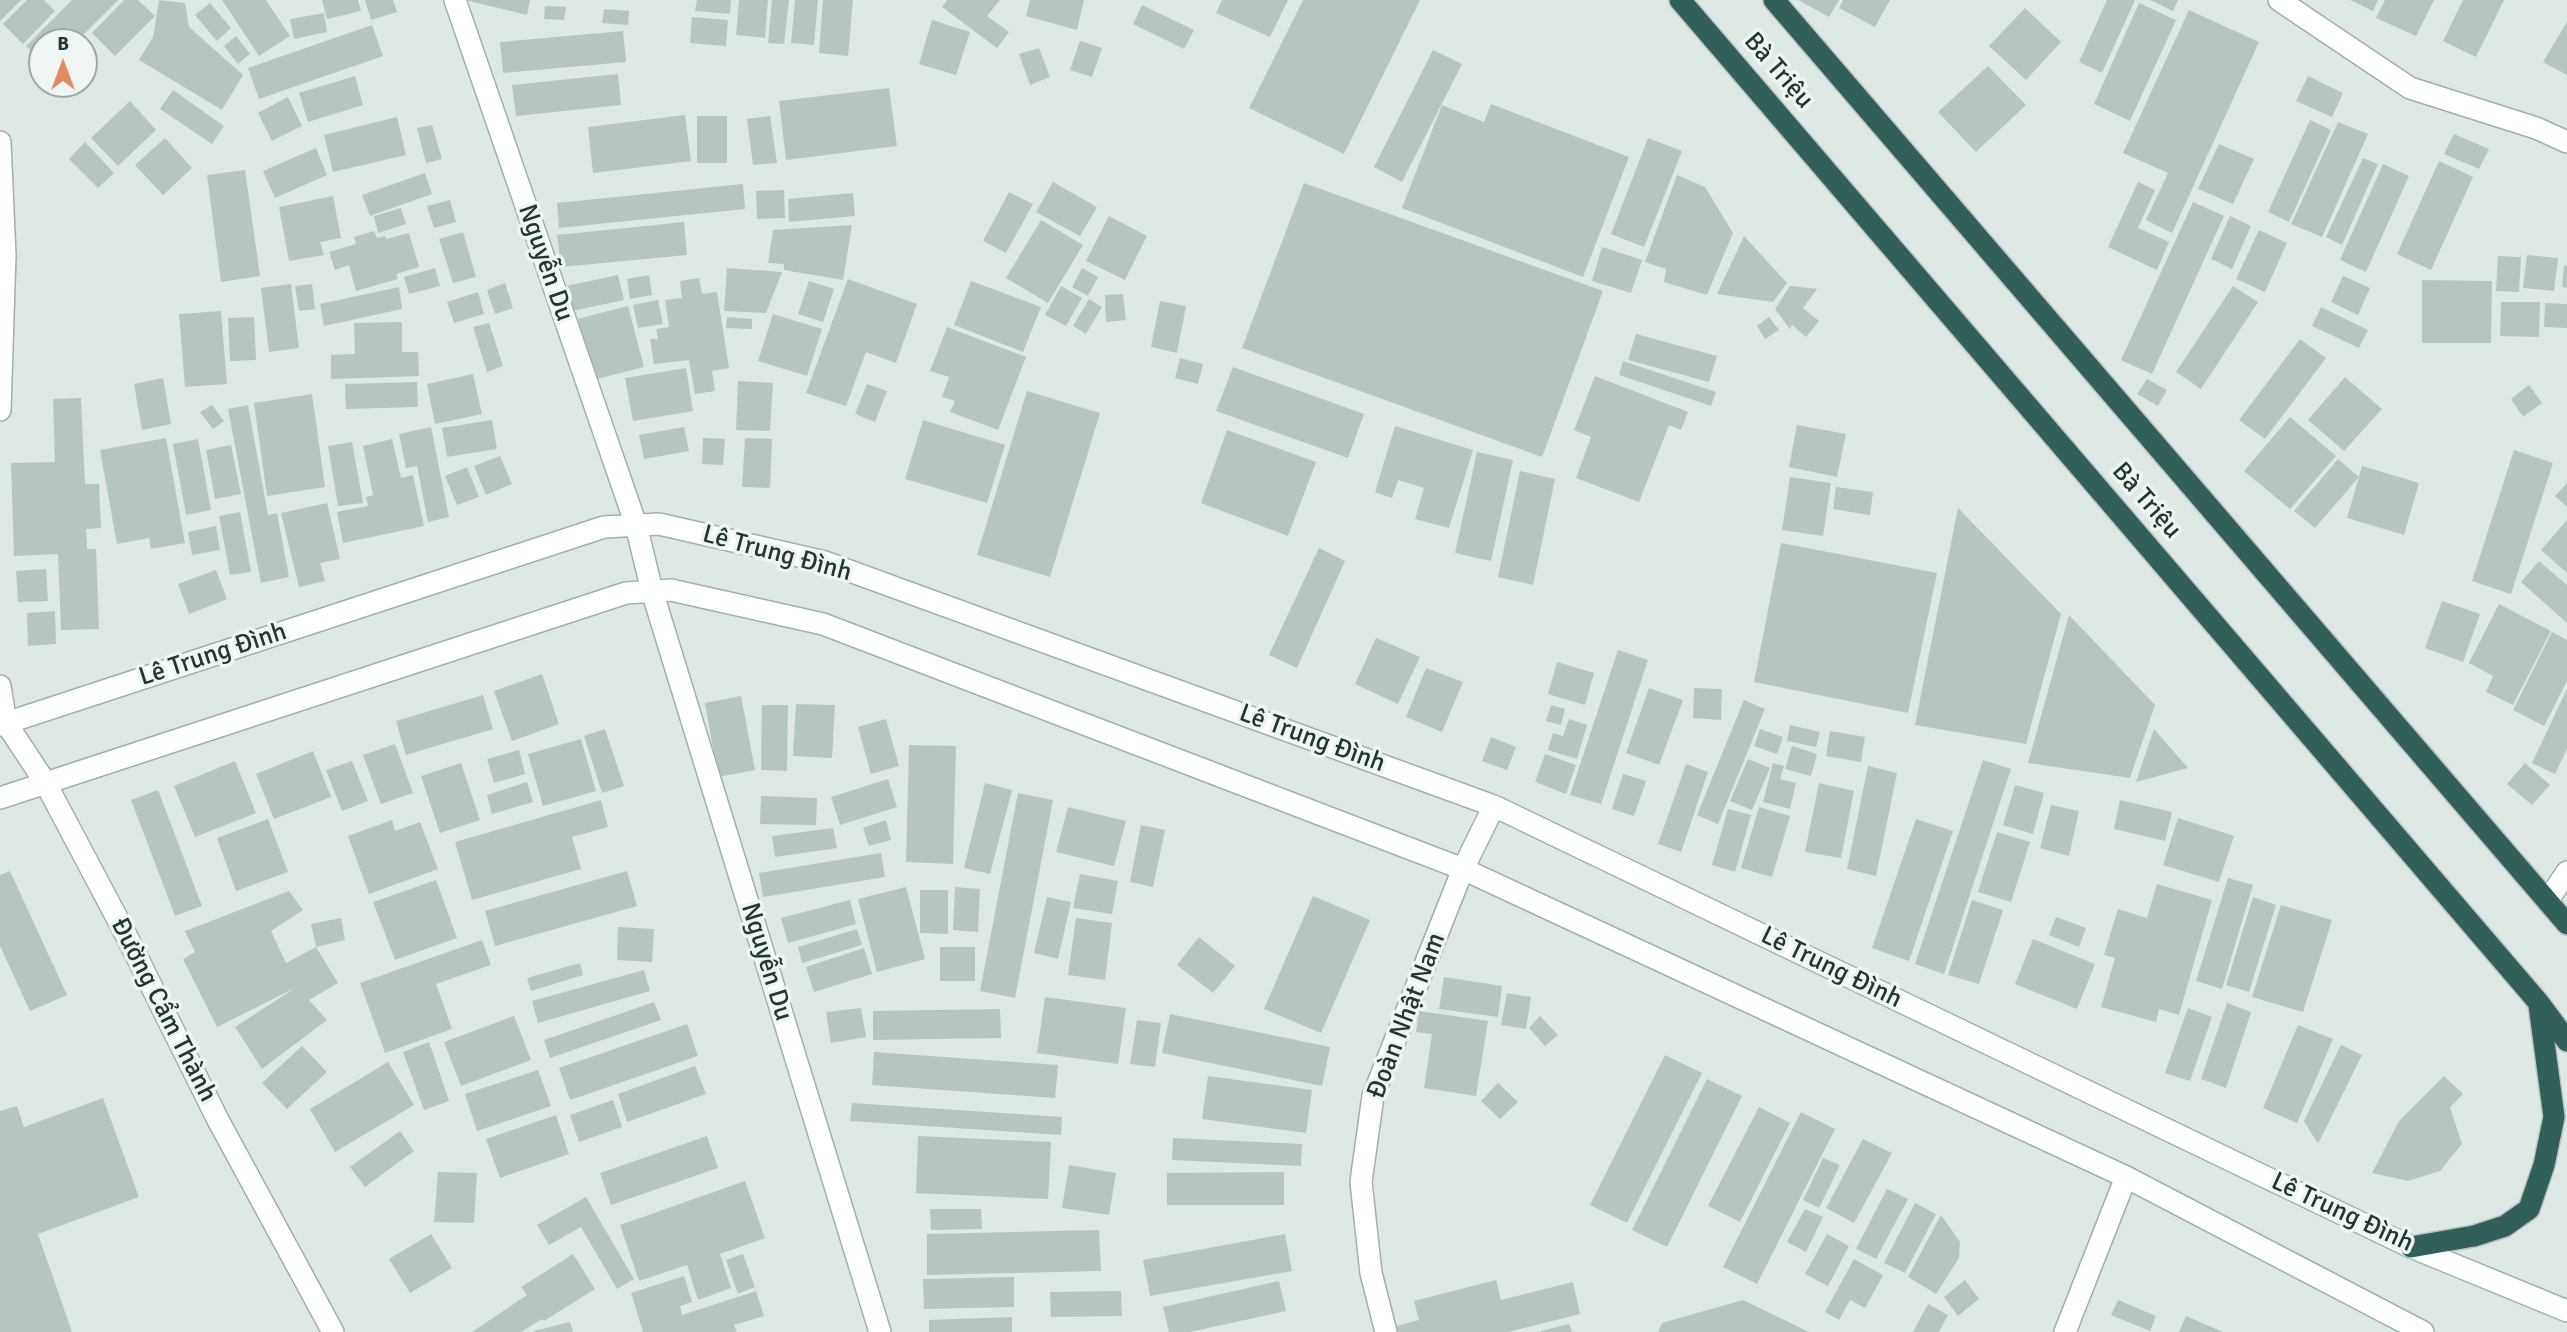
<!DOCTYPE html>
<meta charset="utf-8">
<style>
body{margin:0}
#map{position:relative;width:2567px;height:1332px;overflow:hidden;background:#dee8e5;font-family:Signika,sans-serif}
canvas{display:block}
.north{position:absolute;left:28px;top:28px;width:70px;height:70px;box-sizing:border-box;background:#eef5f2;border:2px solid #9ca9a5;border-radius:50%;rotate:0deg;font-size:19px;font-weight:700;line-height:28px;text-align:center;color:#223632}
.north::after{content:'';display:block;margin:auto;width:24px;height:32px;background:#e38a62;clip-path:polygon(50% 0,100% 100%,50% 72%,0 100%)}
</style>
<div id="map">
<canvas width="2567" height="1332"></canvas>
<div class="north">B</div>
</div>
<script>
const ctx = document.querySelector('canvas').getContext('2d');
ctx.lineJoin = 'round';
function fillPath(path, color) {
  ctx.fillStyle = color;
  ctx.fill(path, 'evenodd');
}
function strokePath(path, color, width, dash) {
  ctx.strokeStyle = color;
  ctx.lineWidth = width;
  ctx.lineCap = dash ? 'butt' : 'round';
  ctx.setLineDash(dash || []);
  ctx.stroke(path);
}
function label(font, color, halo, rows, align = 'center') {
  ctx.font = font + ' Signika,sans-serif';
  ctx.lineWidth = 7;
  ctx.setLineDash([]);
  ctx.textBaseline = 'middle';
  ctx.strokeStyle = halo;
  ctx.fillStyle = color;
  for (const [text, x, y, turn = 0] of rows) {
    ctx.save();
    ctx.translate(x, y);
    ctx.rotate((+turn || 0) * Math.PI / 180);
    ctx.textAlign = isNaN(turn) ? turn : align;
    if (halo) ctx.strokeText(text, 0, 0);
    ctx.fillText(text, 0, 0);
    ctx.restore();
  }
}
fillPath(new Path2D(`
 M0,0H21L0,21Z
 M27,0H44L55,11L23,44L3,24Z
 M72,0H118L76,42H42V55L39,58L26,46Z
 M124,0H138L155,16L115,56L92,33Z
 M159,0L185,3L189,27L243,75L222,110L139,60L153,37Z
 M222,0H266L290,36L259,56Z
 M322,0H358L361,11L327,19Z
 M365,0H393L397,12L371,20Z
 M465,0H530L527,15Z
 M697,0H731L730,14L695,11Z
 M739,0H768L765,38L736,35Z
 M772,0H789L784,44L768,43Z
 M795,0H818L814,45L791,43Z
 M823,0H853L848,56L819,53Z
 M947,0H1000L987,16L1009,32L997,48L942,7Z
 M1030,0H1084L1077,30L1026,16Z
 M1222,0H1288L1270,37L1216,13Z
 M1303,0H1420L1344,154L1249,108Z
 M1798,0H1839L1829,17Z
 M1843,0H1890L1875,27L1839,8Z
 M2107,0H2135L2102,73L2079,62Z
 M2150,0H2178L2173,11Z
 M2350,0H2378L2373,11Z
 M2385,0H2434L2416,36L2376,18Z
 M2463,0H2504L2476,57L2443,41Z
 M210,3L231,28L217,41L195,15Z
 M2139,3L2176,20L2130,121L2094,104Z
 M1142,5L1194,30L1184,49L1133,24Z
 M545,6L566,7L564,20L544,19Z
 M2025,8L2061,42L2026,80L1989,46Z
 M604,9L629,11L628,25L602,23Z
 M2189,10L2259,42L2172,233L2146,220L2168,173L2123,153Z
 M324,13L327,32L294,39L290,19Z
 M692,17L728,20L726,46L690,43Z
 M932,20L970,32L956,75L919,64Z
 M2567,22V75L2543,62Z
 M372,25L383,56L259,99L248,68Z
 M623,31L626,62L503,73L500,42Z
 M236,36L250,54L238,64L224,46Z
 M1080,41L1102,48L1092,77L1070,70Z
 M1039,48L1050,77L1030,85L1019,54Z
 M1433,50L1462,64L1402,182L1374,167Z
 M1988,66L2026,105L1976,152L1938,112Z
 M618,74L621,105L516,116L512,85Z
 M355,76L363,105L308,122L299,93Z
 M2308,76L2343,93L2332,117L2296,101Z
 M889,88L897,146L786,160L779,101Z
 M173,90L224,126L212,144L160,109Z
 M288,97L302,126L272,141L258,113Z
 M130,101L156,130L118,166L91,138Z
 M1491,104L1629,157L1583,277L1402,208L1442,105L1484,122Z
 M685,115L691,161L593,173L588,127Z
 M697,116H727V163H697Z
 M770,116L777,163L753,165L747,119Z
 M397,117L406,155L333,172L324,135Z
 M2310,120L2331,130L2289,222L2268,212Z
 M2338,122L2368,134L2322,237L2291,224Z
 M432,125L442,159L426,163L417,128Z
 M2454,134L2489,149L2479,169L2444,154Z
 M165,138L192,168L163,195L135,165Z
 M1648,138L1682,151L1644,247L1611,234Z
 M85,142L114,173L98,188L69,159Z
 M2219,144L2254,159L2233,204L2198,189Z
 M316,148L327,175L275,198L263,171Z
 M2363,158L2378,164L2342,245L2326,237Z
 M2439,161L2473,177L2431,270L2397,254Z
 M2383,164L2409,176L2366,272L2340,260Z
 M245,170L260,276L221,282L207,175Z
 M425,173L432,194L370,216L362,195Z
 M1677,175L1705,187L1733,233L1707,295L1664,282L1666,269L1645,262Z
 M1053,182L1097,207L1080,236L1036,212Z
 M2138,182L2155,190L2138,228L2169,242L2157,270L2108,247Z
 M1304,183L1603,291L1542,457L1242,348Z
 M743,184L745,209L559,228L557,203Z
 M784,190L785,218L757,219L756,191Z
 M1009,192L1033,204L1006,253L983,241Z
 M853,193L855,216L789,222L788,199Z
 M333,196L341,238L320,242L324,255L289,261L279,207Z
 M450,200L456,222L434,228L427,206Z
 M2193,202L2224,216L2152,374L2121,360Z
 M401,208L406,224L378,233L374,216Z
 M1109,216L1147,236L1125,280L1086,261Z
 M2230,216L2251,226L2232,269L2211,259Z
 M1041,220L1083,245L1048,303L1006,278Z
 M684,222L687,255L561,267L557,235Z
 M852,225L843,280L784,270V264L768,263L773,230Z
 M2259,230L2287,243L2265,292L2236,279Z
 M374,231L377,238L385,236L386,239L409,233L419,267L396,274L398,279L356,291L349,265L335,270L329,252L356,244L354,237Z
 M463,232L476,277L453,283L439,239Z
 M1744,236L1787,283L1773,302L1717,294Z
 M1602,247L1642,260L1631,293L1592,281Z
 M2527,255L2558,258L2554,291L2523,288Z
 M2498,256L2521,257L2519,292L2496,291Z
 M2564,265L2567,266V288L2562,287Z
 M435,268L440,286L409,294L404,277Z
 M727,268L782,272L766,313L724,311Z
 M1082,268L1098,277L1088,296L1072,287Z
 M618,275L624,300L572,311L566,286Z
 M649,275L652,295L630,299L627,279Z
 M2343,276L2370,288L2358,315L2331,302Z
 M699,278L702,294L717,292L729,368L712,371L715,391L695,394L689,360L654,364L650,339H658L656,329L669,327L665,300L682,298L680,281Z
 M848,279L917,304L896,363L866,352L846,406L806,393Z
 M2422,280L2492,281L2491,343H2422Z
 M809,281L834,289L823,322L798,314Z
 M971,281L1041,307L1023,352L954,325Z
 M505,283L513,308L495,314L487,290Z
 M291,284L299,348L269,352L261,288Z
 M312,284L315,309L299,311L295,286Z
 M1061,286L1082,298L1066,326L1045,315Z
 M1790,286L1817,289L1803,308L1819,321L1806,337L1792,325L1790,329L1775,309Z
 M2233,286L2258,302L2201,389L2176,372Z
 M399,287L402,309L324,326L320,304Z
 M478,292L484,314L454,323L447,302Z
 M1123,294L1126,320L1106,322L1105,295Z
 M1089,299L1102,307L1086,334L1073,326Z
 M658,300L663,324L638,328L633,305Z
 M1160,301L1186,306L1177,353L1151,347Z
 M2501,302H2540L2539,337L2500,336Z
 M2545,303L2567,304V328L2544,327Z
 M628,306L644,367L593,380L577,319Z
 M2321,307L2368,330L2359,348L2312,326Z
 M221,311L227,384L185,387L179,314Z
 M773,314L822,329L807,376L758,361Z
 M254,317L256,360L230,361L228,318Z
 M727,317L752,319V329L726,328Z
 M1769,317L1779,330L1765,339L1757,326Z
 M402,322V352H418L419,376L331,379V355L355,354L354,323Z
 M489,323L503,366L487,372L473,327Z
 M947,327L1026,357L998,430L950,412L955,401L942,397L949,377L930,371Z
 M1636,334L1717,356L1709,382L1628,360Z
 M2300,339L2326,358L2265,439L2239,420Z
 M1180,358L1203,364L1198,384L1175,378Z
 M1623,361L1716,392L1711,406L1619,375Z
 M1233,367L1364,414L1348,458L1216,411Z
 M686,368L693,411L633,421L625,378Z
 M473,374L482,414L435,424L427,384Z
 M1595,376L1688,412L1681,430L1669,425L1639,502L1576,478L1591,437L1574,430Z
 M2345,377L2382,409L2344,451L2308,420Z
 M163,378L171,424L142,430L134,384Z
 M2147,379L2167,390L2158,406L2137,394Z
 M738,381L773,383L770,431L736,430Z
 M417,382L418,407L346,409L345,384Z
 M867,384L887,391L875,422L855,414Z
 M2529,385L2542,403L2523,417L2511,399Z
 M1027,391L1100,413L1050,577L977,555Z
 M312,394L325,487L267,496L254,403Z
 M81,398L85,484H99L101,528L86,529L87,549H96L99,629L61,630L58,554L14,556L11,463L55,462L53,399Z
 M212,405L224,421L213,429L200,412Z
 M248,405L268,515L277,513L289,577L261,583L228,409Z
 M2290,417L2336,456L2290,509L2244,471Z
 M492,420L497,449L447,457L442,428Z
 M923,420L1005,445L987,503L905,479Z
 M1797,425L1846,434L1837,477L1789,467Z
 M1395,426L1473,450L1449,528L1415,519L1424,488L1398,480L1392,498L1375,492Z
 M431,427L449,517L428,522L417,466L406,468L399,434Z
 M684,427L689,451L644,459L639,435Z
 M1227,430L1316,462L1288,536L1201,503Z
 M166,438L185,543L151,549L149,538L117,544L100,450Z
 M703,438L725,439L723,465L702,464Z
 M745,438L772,439L770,488L742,487Z
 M198,439L211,510L186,515L173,444Z
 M392,439L401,478L413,475L424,526L343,543L337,512L368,506L366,497L373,495L363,446Z
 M352,442L363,503L338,506L328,446Z
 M231,445L241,494L215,499L206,450Z
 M2514,450L2553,463L2511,594L2472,581Z
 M1477,452L1513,460L1491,561L1455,553Z
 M500,456L512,484L486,495L474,466Z
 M2338,459L2359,477L2362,466L2419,483L2404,535L2347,518L2359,477L2315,528L2294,511Z
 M467,467L479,497L457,505L445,476Z
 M1520,471L1555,479L1533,585L1498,577Z
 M1790,477L1831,483L1823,536L1782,530Z
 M2567,483V507L2555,496Z
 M1836,487L1873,492L1870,515L1833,509Z
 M327,503L340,559L320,563L325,581L299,587L281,513Z
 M1958,508L2061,614L2026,744L1915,725Z
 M240,512L251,572L230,575L219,516Z
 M2567,520V573L2541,550Z
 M216,526L220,550L192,555L188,532Z
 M1781,543L1937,573L1908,713L1754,682Z
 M1319,548L1345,561L1297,668L1269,655Z
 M2539,561L2567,585V623L2521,582Z
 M46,569L48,601L18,602L16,571Z
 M216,570L227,599L189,614L178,584Z
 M2442,601L2480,614L2463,662L2425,648Z
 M2499,604L2551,631L2513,705L2486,692L2493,676L2469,663Z
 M55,611L56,644L28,646L27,613Z
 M2069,615L2155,705L2130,778L2028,763Z
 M2552,632L2567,640V681L2544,726L2513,710Z
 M1376,638L1420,657L1398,704L1355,684Z
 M1618,650L1648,660L1601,804L1570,795Z
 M1557,662L1594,673L1585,705L1548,694Z
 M1426,668L1463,682L1442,732L1406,717Z
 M542,674L559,724L512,741L494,691Z
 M1649,688L1683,700L1659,765L1626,753Z
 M1694,688L1722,689L1721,720L1693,718Z
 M2567,689V749L2555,774L2532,763Z
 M483,695L493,729L406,755L396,721Z
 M741,696L755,770L718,777L705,703Z
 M1744,700L1765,709L1718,824L1697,815Z
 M796,704L835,705L832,758L793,756Z
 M762,705H788L787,771L761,770Z
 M1551,705L1565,709L1561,725L1546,721Z
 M886,719L899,766L871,774L858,727Z
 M1569,719L1587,725L1577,759L1548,750L1553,733L1563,736Z
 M1790,725L1820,732L1816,747L1787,741Z
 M605,729L624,786L602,793L584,736Z
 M1760,729L1783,737L1777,754L1754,746Z
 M2154,729L2188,768L2136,782Z
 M1830,731L1865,737L1861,762L1826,756Z
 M1491,737L1516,747L1507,770L1482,761Z
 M581,739L596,791L543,806L528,754Z
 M395,744L413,793L381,804L363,755Z
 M909,745L956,746L953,864L906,862Z
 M1792,746L1817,754L1811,776L1785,769Z
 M519,750L525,774L494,783L487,759Z
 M313,751L331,797L274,819L256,774Z
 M1545,754L1576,765L1566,794L1535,782Z
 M1748,759L1770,768L1752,810L1730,801Z
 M1983,760L2011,769L1944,974L1915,964Z
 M235,761L256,813L195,837L174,786Z
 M352,761L368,801L342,811L326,770Z
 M461,763L480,820L440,833L421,776Z
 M1773,763L1784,766L1780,779L1796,783L1790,809L1763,802Z
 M2525,763L2550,785L2532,805L2507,784Z
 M1686,764L1708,772L1681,852L1658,844Z
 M1868,766L1897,773L1876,876L1847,869Z
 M1623,774L1646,781L1634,816L1612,809Z
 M888,779L897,807L840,825L831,797Z
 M527,782L533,802L492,814L487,795Z
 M985,783L1012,790L990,874L964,868Z
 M1819,783L1854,791L1841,858L1805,852Z
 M2015,785L2044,793L2033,834L2003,825Z
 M158,790L202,906L175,916L131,800Z
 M1018,793L1053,800L1015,998L980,991Z
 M761,796L817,798L816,825L760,824Z
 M601,800L608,827L572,837L581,869L472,900L455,842Z
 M2120,800L2172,812L2165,841L2114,829Z
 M2051,805L2079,811L2069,856L2040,848Z
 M1068,807L1126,821L1114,866L1056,852Z
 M1759,807L1790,816L1772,877L1741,868Z
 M1728,809L1751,815L1735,872L1712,865Z
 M2178,818L2234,836L2219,882L2163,865Z
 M268,819L288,872L236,891L217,838Z
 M1916,819L1953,831L1909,961L1872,948Z
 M392,820L395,831L420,822L438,869L369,894L348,836Z
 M886,820L891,840L869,846L863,828Z
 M1141,825L1165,830L1153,887L1130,882Z
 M833,828L837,848L775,857L772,836Z
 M1997,832L2030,842L2011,902L1978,892Z
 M881,853L885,877L763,897L759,873Z
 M10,871L67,995L30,1011L0,946V875Z
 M627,871L637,906L495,946L485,911Z
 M1080,874L1118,881L1112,914L1073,908Z
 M2228,878L2253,885L2222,989L2196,981Z
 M436,880L457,938L395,960L373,902Z
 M2157,884L2212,900L2179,1015L2159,1009L2156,1022L2101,1007L2115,958L2104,955L2118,909L2147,918Z
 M906,887L925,959L877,972L858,899Z
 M955,887L980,889L978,932L953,930Z
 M920,890H948V934L920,933Z
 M289,891L303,910L271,931L286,963L316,947L311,924L341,918L345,940L316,947L338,983L309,1000L327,1020L262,1069L235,1027L295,988L217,1027L183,959L195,952L185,931Z
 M1313,896L1370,920L1321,1033L1264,1009Z
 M1047,897L1071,902L1058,959L1034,953Z
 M2253,897L2276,905L2249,992L2226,985Z
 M850,900L856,924L788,943L781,918Z
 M1972,900L2003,910L1979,984L1948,975Z
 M2281,905L2332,920L2303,1012L2252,997Z
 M2056,917L2086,928L2079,947L2049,935Z
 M1076,918L1112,923L1105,980L1068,975Z
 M618,927L654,929L652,962L617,960Z
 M857,929L862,945L802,963L798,947Z
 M1199,937L1235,966L1213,993L1177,965Z
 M2033,939L2095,964L2077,1009L2015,984Z
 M482,940L491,965L436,984L452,1029L385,1053L360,983Z
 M940,947H975V981H940Z
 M864,948L872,974L814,992L806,967Z
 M580,963L583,975L531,991L527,978Z
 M644,970L650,991L538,1023L532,1001Z
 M1444,977L1502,986L1498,1017L1439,1009Z
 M1507,993L1531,997L1526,1029L1501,1025Z
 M1045,997L1126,1008L1118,1064L1037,1053Z
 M654,1002L661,1020L550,1058L544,1040Z
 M2227,1003L2251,1012L2226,1088L2201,1079Z
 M861,1008L866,1037L831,1043L826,1012Z
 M2188,1008L2212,1017L2190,1081L2165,1073Z
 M1000,1009L1001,1038L873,1040V1011Z
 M1419,1011L1488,1021L1476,1096L1424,1088L1432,1034L1416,1032Z
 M1170,1014L1330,1047L1322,1086L1162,1053Z
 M514,1016L531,1060L461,1086L444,1042Z
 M1540,1016L1558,1035L1545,1046L1529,1028Z
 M1137,1020L1161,1023L1155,1067L1130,1064Z
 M687,1024L698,1056L570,1100L559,1068Z
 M2298,1025L2333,1039L2297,1123L2263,1108Z
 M429,1042L449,1101L424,1110L403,1052Z
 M2341,1045L2362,1055L2318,1144L2304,1121Z
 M302,1046L327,1072L287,1109L262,1083Z
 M874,1052L1058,1065L1055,1098L872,1085Z
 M1665,1055L1702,1073L1627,1223L1590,1205Z
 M388,1062L414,1105L335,1152L310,1109Z
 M695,1066L706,1094L627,1122L618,1094Z
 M538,1070L551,1106L477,1131L465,1094Z
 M1208,1076L1312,1090L1306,1133L1202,1119Z
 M2444,1076L2463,1094L2450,1107L2462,1144L2440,1171L2408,1181L2372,1173L2399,1121Z
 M1707,1079L1742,1096L1667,1247L1632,1230Z
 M1498,1083L1518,1102L1500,1119L1481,1101Z
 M103,1098L139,1197L38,1234L72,1332H0V1111L17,1106L24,1127Z
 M613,1100L622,1127L579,1142L570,1115Z
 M852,1103L1062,1117L1061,1135L850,1121Z
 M1759,1107L1790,1123L1740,1222L1708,1206Z
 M1801,1112L1835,1129L1757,1284L1723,1267Z
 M556,1115L569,1154L500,1178L486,1139Z
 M400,1131L414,1151L365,1187L350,1167Z
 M707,1136L718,1168L611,1205L600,1173Z
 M918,1136L1051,1142L1048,1199L916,1193Z
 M1173,1138L1302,1144L1301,1166L1172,1160Z
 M1863,1139L1892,1153L1854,1223L1826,1208Z
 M1823,1158L1840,1165L1819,1208L1803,1200Z
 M1069,1165L1116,1173L1109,1215L1062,1208Z
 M438,1172L477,1173L474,1223L434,1222Z
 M1284,1172V1205H1167V1173Z
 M745,1181L765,1238L720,1254L731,1288L698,1300L687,1265L639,1281L620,1225Z
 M1887,1189L1908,1199L1876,1259L1856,1249Z
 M586,1197L634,1279L617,1289L581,1227L549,1245L537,1225Z
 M1915,1203L1936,1214L1905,1273L1884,1263Z
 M930,1209H981L982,1229L931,1230Z
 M1805,1209L1823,1217L1806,1252L1787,1242Z
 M1941,1215L1960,1242L1959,1258L1936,1294L1908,1277Z
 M1099,1230L1101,1271L927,1275V1234Z
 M431,1234L452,1268L410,1293L389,1259Z
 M1285,1234L1292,1271L1150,1296L1143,1260Z
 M1827,1234L1849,1246L1828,1286L1805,1274Z
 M573,1254L595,1289L544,1321L542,1319L521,1332H472L527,1295L521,1287Z
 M743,1254L755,1287L738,1294L726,1260Z
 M1854,1259L1883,1275L1865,1308L1850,1300L1839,1320L1825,1312Z
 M684,1276L692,1302L680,1306L682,1315L756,1291L764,1316L734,1325L737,1332H643L631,1293Z
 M1014,1277V1307L924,1309L923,1279Z
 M1496,1280L1501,1300L1573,1282L1580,1314L1508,1332H1397L1396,1326L1419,1320L1414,1301Z
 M1965,1280L1979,1299L1958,1316L1944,1297Z
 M1279,1281L1286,1311L1190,1332H1169L1163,1307Z
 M1121,1291L1122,1316L1051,1317L1050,1292Z
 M1743,1300L1809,1332H1658L1662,1323Z
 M2118,1300L2156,1316L2150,1331L2111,1315Z
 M1928,1304L1948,1315L1939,1332H1913Z
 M2186,1316L2223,1332H2179Z
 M1012,1317V1332H929V1320Z
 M570,1322L573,1332H534V1331Z
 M1569,1324L1572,1332H1541V1331Z`), '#b7c5c1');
const street = new Path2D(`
 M2279,0L2410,88L2536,128L2567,142
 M0,142L5,255L0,410
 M0,686L6,723L45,782L126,935L218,1120L333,1332
 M2548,900L2567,872
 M1386,1332L1371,1273L1361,1182L1373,1096L1463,869
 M2065,1332L2126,1177`);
const secondary = new Path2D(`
 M455,0L636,525L652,591L880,1332
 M0,725L604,527L659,524L825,562L1494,806L2411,1247L2567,1311
 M0,798L626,593L671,590L823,624L1463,869L2126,1177L2423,1332
 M1463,869L1494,806`);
const highway = new Path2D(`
 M1680,0L2539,1003L2567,1041
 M1774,0L2567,924
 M2411,1247L2474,1236L2505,1226L2529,1209L2544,1165L2554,1117L2539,1005`);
strokePath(street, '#a2afac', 24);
strokePath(secondary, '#9fb3ad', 24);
strokePath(highway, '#bdc3c2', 24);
strokePath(street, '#fff', 21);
strokePath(secondary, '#fff', 21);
strokePath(highway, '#315f59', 21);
label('26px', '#223632', '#eef5f2', [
 ["Bà Triệu",1778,71,49],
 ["Nguyễn Du",545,263,71],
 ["Bà Triệu",2146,501,49],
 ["Lê Trung Đình",777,554,15],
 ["Lê Trung Đình",213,655,-18],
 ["Lê Trung Đình",1312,739,20],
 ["Nguyễn Du",766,962,73],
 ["Lê Trung Đình",1831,968,26],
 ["Đường Cẩm Thành",163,1010,63],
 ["Đoàn Nhật Nam",1407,1016,-69],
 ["Lê Trung Đình",2342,1213,25]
]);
</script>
